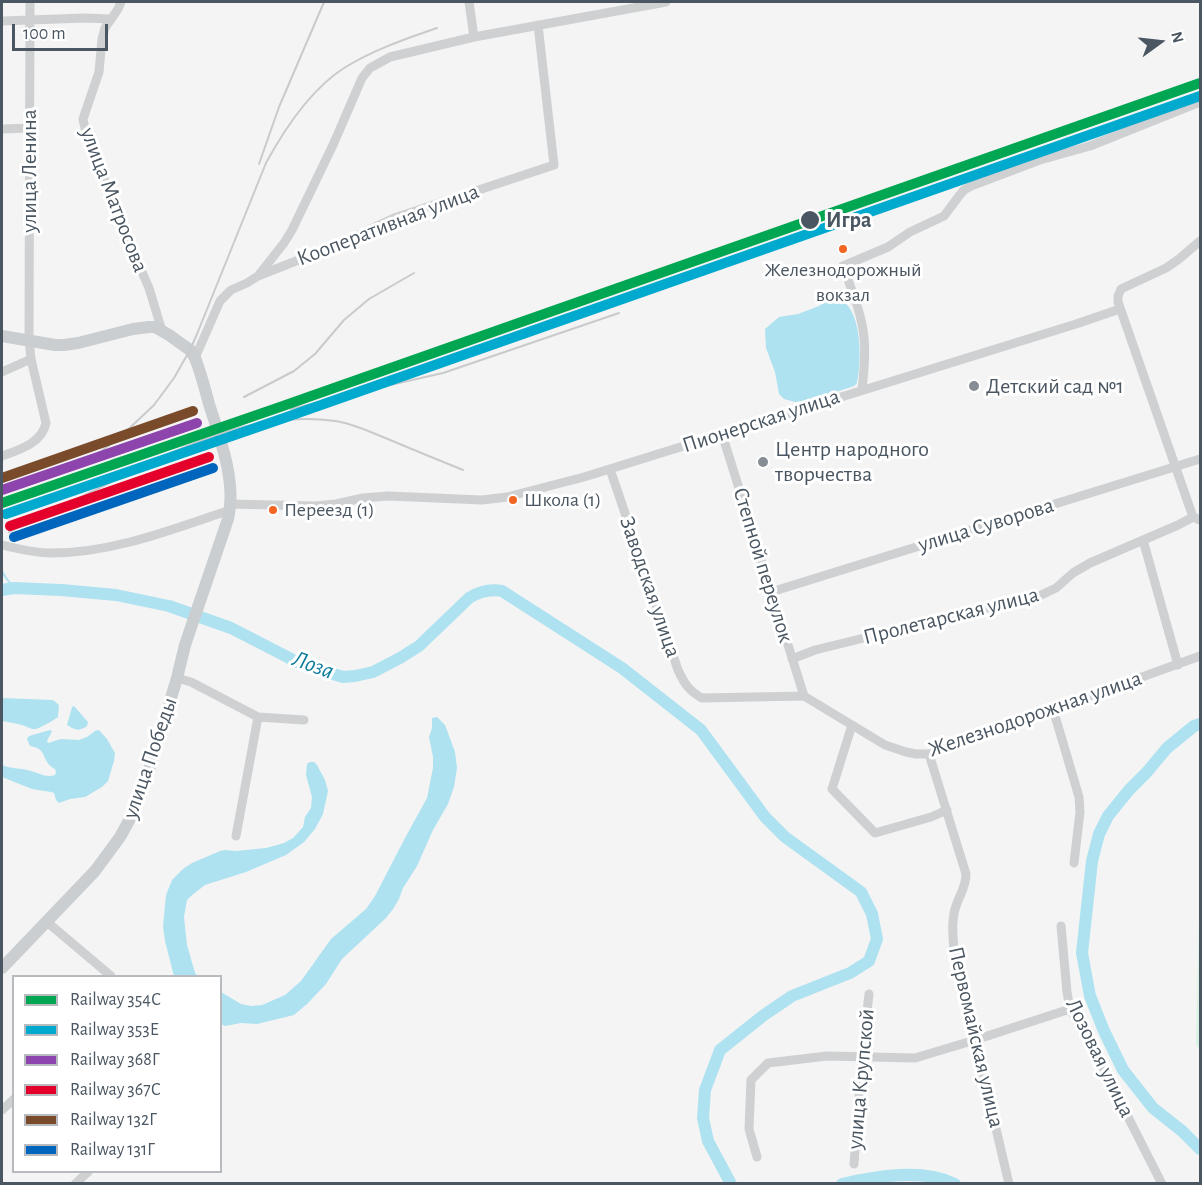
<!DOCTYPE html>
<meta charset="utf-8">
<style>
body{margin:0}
#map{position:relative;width:1202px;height:1185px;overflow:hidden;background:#f4f4f4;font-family:"Alegreya Sans",sans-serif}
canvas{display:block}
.frame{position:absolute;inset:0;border:3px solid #4a5661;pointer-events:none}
.legend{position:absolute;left:12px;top:975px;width:210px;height:198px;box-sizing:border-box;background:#fff;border:2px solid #b7bbc0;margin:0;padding:8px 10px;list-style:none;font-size:18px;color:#4a5661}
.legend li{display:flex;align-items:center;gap:12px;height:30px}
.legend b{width:30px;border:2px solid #b7bbc0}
.north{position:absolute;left:1130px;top:12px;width:60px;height:60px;-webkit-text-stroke:4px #fff;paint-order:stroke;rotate:75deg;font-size:16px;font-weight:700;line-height:24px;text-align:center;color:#4a5661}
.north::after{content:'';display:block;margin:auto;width:21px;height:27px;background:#4a5661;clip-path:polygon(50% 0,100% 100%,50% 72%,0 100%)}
.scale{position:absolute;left:12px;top:24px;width:96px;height:27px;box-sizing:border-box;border:3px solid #4a5661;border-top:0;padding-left:8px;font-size:18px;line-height:21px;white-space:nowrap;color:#4a5661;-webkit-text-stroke:4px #fff;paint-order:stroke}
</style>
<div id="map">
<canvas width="1202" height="1185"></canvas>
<div class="frame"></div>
<ul class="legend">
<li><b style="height:8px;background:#00a651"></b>Railway 354С</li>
<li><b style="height:8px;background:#00a9ce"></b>Railway 353Е</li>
<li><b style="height:8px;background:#8e44ad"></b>Railway 368Г</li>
<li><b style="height:8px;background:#e4002b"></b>Railway 367С</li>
<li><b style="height:8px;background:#7a4b2a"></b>Railway 132Г</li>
<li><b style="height:8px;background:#0065bd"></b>Railway 131Г</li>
</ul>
<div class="north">N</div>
<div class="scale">100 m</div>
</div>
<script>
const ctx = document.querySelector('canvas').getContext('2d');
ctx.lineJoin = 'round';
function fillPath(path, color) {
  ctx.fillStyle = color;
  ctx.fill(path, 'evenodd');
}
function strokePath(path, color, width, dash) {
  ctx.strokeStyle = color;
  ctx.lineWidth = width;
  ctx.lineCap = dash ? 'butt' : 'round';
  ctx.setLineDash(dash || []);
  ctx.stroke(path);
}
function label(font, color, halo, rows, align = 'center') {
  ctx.font = font + ' "Alegreya Sans",sans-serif';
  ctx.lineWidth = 6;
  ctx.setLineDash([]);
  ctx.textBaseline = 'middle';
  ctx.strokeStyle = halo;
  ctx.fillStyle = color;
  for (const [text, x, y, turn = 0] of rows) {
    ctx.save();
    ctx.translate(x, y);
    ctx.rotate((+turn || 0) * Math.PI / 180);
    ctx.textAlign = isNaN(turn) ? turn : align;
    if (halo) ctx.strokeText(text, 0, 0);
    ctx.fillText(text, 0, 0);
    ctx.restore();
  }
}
fillPath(new Path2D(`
 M1200,878V1051L1196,1044Z`), '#d9f2e3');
fillPath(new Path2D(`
 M836,299C863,303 862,363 857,383L854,386L836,392L825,397L795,402L784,399L779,394L775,372L766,348L765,329L779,317L798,314L819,306L829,300Z
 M2,698L53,700L59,705L58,717C56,719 38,729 36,729C32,730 26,726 22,725C15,723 8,722 2,721Z
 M74,706L88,722L87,726C78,732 76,730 67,725L72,707Z
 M437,717L445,725L455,752L457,768L454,787L448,804L433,830L417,866L403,888L399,899L393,909L386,918L342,959L326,984L307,1004L294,1015L257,1024L241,1023L225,1026L221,1024V992L241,1004L251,1006L262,1005L285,995L301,981L331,939L366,909L375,896L405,838L427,798L433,768V757L429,737L432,728V718Z
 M50,730L52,731L47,741L48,743L61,739L79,740L87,737L95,731L99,730L107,739L115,753L114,761L108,781L102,787L85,797L70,799L59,803L56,800L54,793L51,792L32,789L2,777V765C11,769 21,768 31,771C39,773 46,778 55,775L56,772L55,769C40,761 49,749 30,746L27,739L29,736Z
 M310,762H314L317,765L325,780L328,791L323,814L315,829L304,842L286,855L246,872L205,885L191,896L187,900L184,917L187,945L195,973L198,976H174L165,941L163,926L166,895L172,880L183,869L192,863L220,851L225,850L236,851L266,848L284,843L293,838L303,827L305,817L311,808L312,797L306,775L307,764Z`), '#aee2f0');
strokePath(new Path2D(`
 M2,571L6,578L14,588`), '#aee2f0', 2);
strokePath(new Path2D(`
 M2,590L14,588L61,590L116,595L169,606L231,628L303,665L343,677L355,676L373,672L400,658L419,646L469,598C480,591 490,589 502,591L622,668L701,730L765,817L785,837L861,892L872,914L877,939L869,961L850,973L792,996L764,1015L720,1050L705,1090L703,1118L708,1141L731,1184
 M1200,724L1194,726L1167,748L1147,772L1129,790L1108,816L1099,834L1092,861L1082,953L1090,996L1104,1031L1123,1070L1153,1108L1182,1131L1200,1149
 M842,1184C876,1176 923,1168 955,1184`), '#aee2f0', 12);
strokePath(new Path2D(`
 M121,2L118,9L105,28L102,39L99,72L83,119L86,133L128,240L149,288L162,331
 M469,2L474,37
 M2,21L85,18L111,19
 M2,129L30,128
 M258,276L339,244L394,218L554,165L538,25
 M195,358L220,301L231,290L247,283L258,276L284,243L292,230L333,145L362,78L370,68L390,57L474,37L666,2
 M2,372L31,359
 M862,389C864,372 866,355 864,338C862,313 851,289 843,266L888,247L910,232L944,216L959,196L964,190L971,186L1040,160L1090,146L1200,102
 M722,434L804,696
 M2,456C19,450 42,443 46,423L31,359L29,340L30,2
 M610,469L678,670C684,683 689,691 702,698L804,696L885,745L906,752L916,754H929L1200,656
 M231,504L315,506L336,504L363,498L388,496L482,500L507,497L584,477L1076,324L1120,309
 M1193,517L1118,302V296L1121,289L1166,268L1179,259L1200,241
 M1143,540L1178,665
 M2,545C18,549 35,553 52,553C113,553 173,529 230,510
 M771,592L1200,459
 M792,659L815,650L970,612L1037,597L1056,588L1073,573L1090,563L1178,525L1193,517L1200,520
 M177,678L191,682L258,717L304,720
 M1053,709L1079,797L1080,812L1074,863
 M852,725L832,789L875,833L931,817L947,810
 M929,754L966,874C966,887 960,894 956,906C951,920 953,936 954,950L1009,1184
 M236,836L258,717
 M47,922L111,976
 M1061,926L1067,992L1070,1009L1094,1050L1162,1184
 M2,1110L14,1099
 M757,1157L749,1129L751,1080L768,1063L827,1056L915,1058L975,1040L1070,1009
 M854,1164L862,1056L869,994
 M75,1184L88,1172`), '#ced0d2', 9);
strokePath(new Path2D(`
 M2,336L55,345H64L78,343L133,329L149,327H155L169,335L190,350L195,358C201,373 205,389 209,404C220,438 237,483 228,519L185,645L177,678L146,780L131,817L120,837L95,871L2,968`), '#caced1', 12);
strokePath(new Path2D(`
 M259,164L279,107L324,2
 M244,397L294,371L315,354L344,320L369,299L414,273
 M291,409L359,392L443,373L619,313
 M112,460L185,440
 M95,462L119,452L95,460
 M51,475L93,457L118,439L154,405L174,378L190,350L197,334L266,163C285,128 310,90 344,68C373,50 405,39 437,28
 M2,492L58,473
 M9,532C44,515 80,498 115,480C186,445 254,410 335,421C351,423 368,431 383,437C409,448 436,459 463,470`), '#c9cacc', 2);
strokePath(new Path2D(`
 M2,503L280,407L1200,83`), '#00a651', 10);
strokePath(new Path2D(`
 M6,514L284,418L1200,96`), '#00a9ce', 10);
strokePath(new Path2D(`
 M2,490L197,423`), '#8e44ad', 10);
strokePath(new Path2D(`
 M10,526L209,457`), '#e4002b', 10);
strokePath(new Path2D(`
 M2,478L193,411`), '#7a4b2a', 10);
strokePath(new Path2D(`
 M14,537L213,468`), '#0065bd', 10);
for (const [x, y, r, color] of [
 [810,220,10,"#4a5661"],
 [843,249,5,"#f26522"],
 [974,386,6,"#868d94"],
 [763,462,6,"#868d94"],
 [513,500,5,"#f26522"],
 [273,510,5,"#f26522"]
]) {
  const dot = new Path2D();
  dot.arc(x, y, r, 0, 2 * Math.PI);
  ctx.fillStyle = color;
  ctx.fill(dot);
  strokePath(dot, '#fff', 2);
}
label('20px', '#4a5661', '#fff', [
 ["Железнодорожный",843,270,"center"],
 ["вокзал",843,295,"center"],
 ["Школа (1)",524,500],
 ["Переезд (1)",284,510]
], 'left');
label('22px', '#4a5661', '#fff', [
 ["улица Ленина",29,171,-90],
 ["улица Матросова",114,200,69],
 ["Кооперативная улица",388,225,-21],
 ["Пионерская улица",761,421,-18],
 ["улица Суворова",986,525,-17],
 ["Степной переулок",763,565,73],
 ["Заводская улица",650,587,71],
 ["Пролетарская улица",951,616,-14],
 ["Железнодорожная улица",1035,714,-19],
 ["улица Победы",150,758,-71],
 ["Первомайская улица",976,1037,77],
 ["Лозовая улица",1100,1058,64],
 ["улица Крупской",861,1079,-85]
]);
label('bold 22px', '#4a5661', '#fff', [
 ["Игра",826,220]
], 'left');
label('22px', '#4a5661', '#fff', [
 ["Детский сад №1",986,386],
 ["Центр народного",775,449],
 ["творчества",775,474]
], 'left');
label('italic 24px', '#0c7c9b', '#fff', [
 ["Лоза",313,665,20]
]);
</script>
